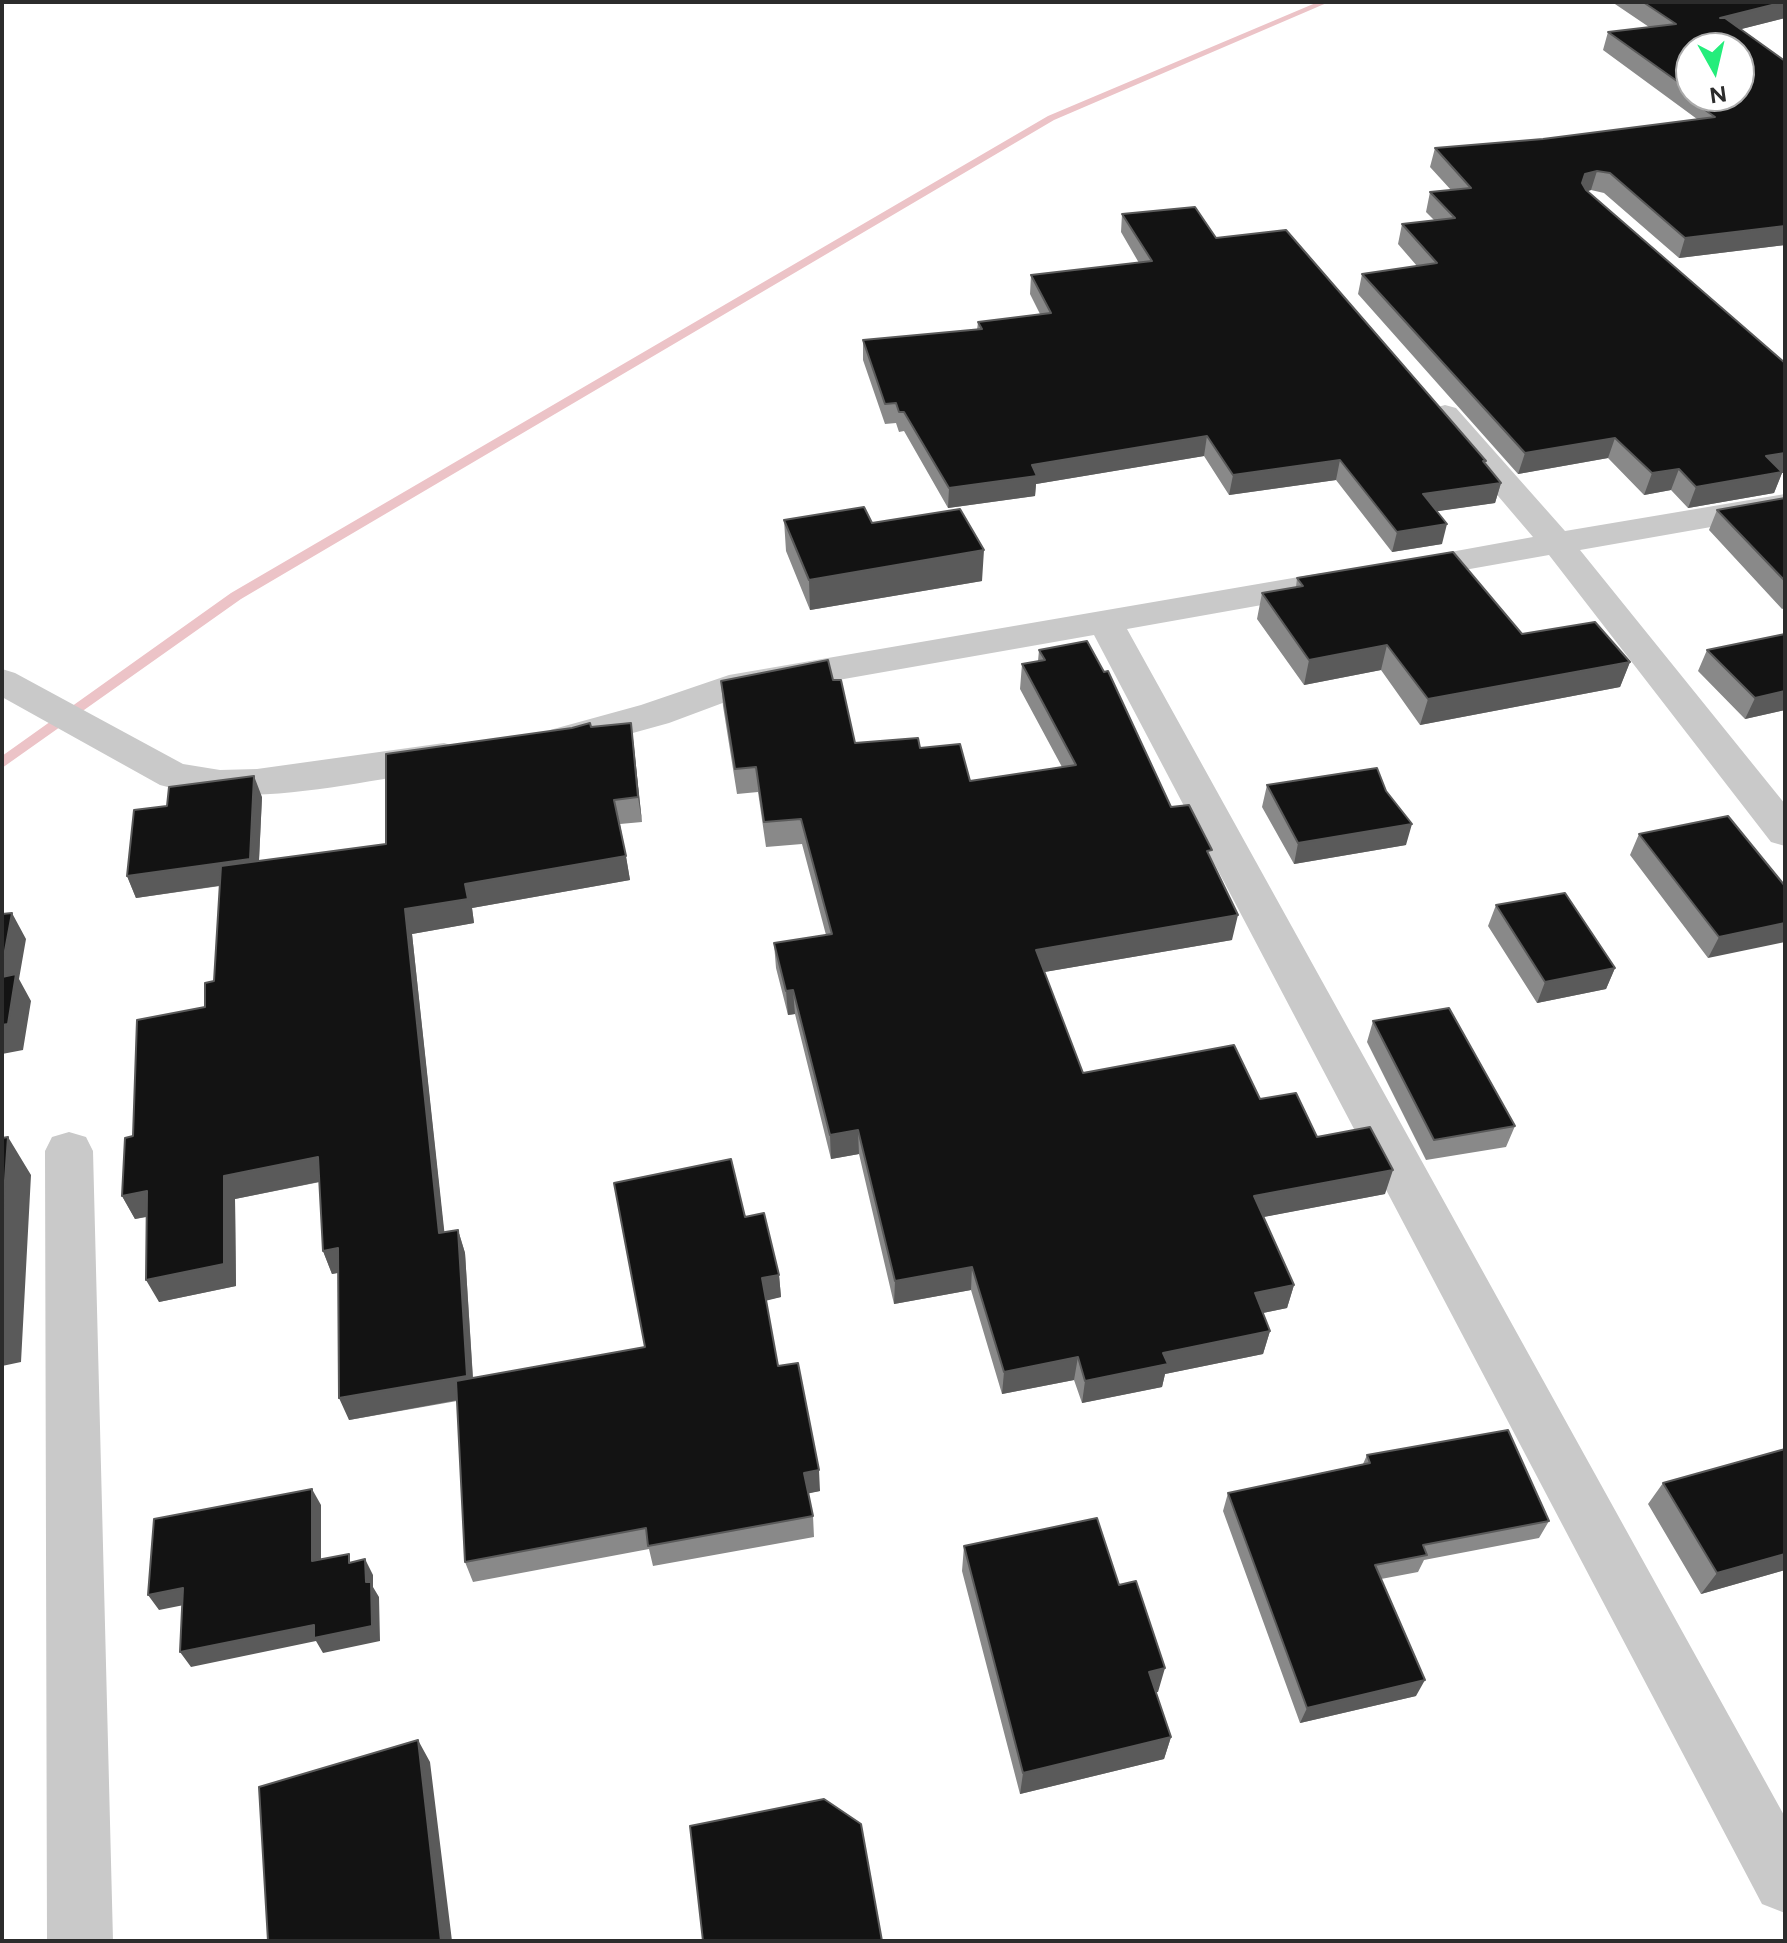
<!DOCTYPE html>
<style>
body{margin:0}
#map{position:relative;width:1787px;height:1943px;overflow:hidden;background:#fff;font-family:Figtree,sans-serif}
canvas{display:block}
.frame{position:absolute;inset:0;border:4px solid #2c2c2c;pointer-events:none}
.north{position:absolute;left:1675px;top:32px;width:80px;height:80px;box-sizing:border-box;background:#fff;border:2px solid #ababab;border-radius:50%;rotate:172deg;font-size:22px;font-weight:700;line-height:32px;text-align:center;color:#2c2c2c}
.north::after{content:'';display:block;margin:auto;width:28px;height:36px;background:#24ed7b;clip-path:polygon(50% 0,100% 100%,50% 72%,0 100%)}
</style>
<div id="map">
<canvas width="1787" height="1943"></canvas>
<div class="frame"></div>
<div class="north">N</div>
</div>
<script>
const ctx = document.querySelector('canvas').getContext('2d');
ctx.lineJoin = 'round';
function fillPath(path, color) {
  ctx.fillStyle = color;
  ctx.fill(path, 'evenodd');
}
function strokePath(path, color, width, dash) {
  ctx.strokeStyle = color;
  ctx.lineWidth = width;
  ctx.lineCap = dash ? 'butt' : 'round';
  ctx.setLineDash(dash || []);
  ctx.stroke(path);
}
fillPath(new Path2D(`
 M1318,2H1329L1054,120L241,599L2,768V756L231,593L1048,116Z`), '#ecc3c7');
fillPath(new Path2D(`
 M1445,405L1456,408L1565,531L1785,494V514L1580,550L1785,804V846L1771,842L1549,555L1402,581L1390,577L1384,570L1390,563L1533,537L1429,415L1434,408Z
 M1322,573L1335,576L1340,584L1335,592L1127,629L1785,1817V1913L1762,1904L1094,635L736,698L669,723L564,752L550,748L545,739L550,730L641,705L729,675Z
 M2,669L15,673L183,764L220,770L257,769L444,743L458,747L464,756L458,765L444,769C355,782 248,810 160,785L2,697Z
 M69,1132L86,1137L93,1151L113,1941H47L45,1151L52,1137Z`), '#c9c9c9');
fillPath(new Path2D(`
 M1612,2H1785V18L1741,29L1785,61V245L1679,258L1604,193L1591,190L1587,191L1785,363V472L1782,473L1774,493L1688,508L1671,490L1644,495L1608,458L1518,474L1358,294L1362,274L1417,266L1398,244L1402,224L1434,220L1426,212L1430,192L1451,190L1430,167L1435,148L1543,139L1697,120V119L1603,50L1608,32L1649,27ZM1691,48L1739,96H1691Z
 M1122,214L1216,238L1485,463L1501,483L1495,503L1437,511L1442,544L1392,552L1336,480L1229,495L1204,456L1036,484L1035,496L948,508L904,431L899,432L896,423L885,424L863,360V340L977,330L978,322L1040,314L1030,294L1031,275L1139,263L1121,232Z
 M1785,498V608L1782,609L1709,530L1717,510Z
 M784,520L982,581L810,610L786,551Z
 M1297,578L1522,634L1630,662L1620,687L1420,725L1381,670L1304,685L1257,619L1262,593L1296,587Z
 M1785,634V710L1745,719L1698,671L1707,650Z
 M1039,650L1171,807L1210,858L1232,940L1044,972L1083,1073L1260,1099L1317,1137L1385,1194L1263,1217L1294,1285L1287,1308L1263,1313L1270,1331L1263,1354L1165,1374L1162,1387L1082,1403L1074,1380L1002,1394L971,1290L894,1304L859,1154L831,1159L795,1014L788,1015L776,968L774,943L826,935L802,844L766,847L758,792L737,794L723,706L721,681L833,680L855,743L920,748L970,781L1062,767L1020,689L1022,664L1038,661Z
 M631,723L642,822L620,824L630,880L472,908L474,923L412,934L444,1233L458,1230L465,1253L473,1378L645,1347L745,1217L779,1275L781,1297L766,1300L778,1366L820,1491L808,1493L813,1516L814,1537L653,1566L649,1549L473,1582L465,1562L457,1401L349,1420L338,1273L332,1274L323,1251L320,1182L235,1199L236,1286L159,1302L147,1217L135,1219L122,1196L133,1136L205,1007L214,981L220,886L136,898L127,876L262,797L259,861L386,844L591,727Z
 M1267,785L1386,791L1406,845L1294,864L1262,807Z
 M1639,834L1785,886L1708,958L1630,855Z
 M1496,905L1615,968L1606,989L1537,1003L1488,926Z
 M1373,1021L1515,1126L1506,1147L1426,1160L1367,1042Z
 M1785,1449V1570L1701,1594L1648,1504L1663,1483Z
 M1367,1455L1549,1521L1539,1538L1424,1560L1418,1572L1381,1579L1416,1696L1300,1723L1223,1511L1228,1493L1363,1464Z
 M964,1546L1119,1585L1158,1692H1156L1171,1737L1164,1759L1020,1794L962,1571Z`), '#898989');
fillPath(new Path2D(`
 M1785,2V18L1714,36L1720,18Z
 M1597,171L1591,190L1579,194L1585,174Z
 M1785,226V245L1679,258L1685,238Z
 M1207,436L1204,456L1036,484L1035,496L948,508L949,488L1032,465Z
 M1615,438L1608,458L1518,474L1525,453Z
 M1785,453V472L1782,473L1774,493L1688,508L1696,487L1766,456Z
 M1340,460L1336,480L1229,495L1233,475Z
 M1679,469L1671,490L1644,495L1652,473Z
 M1501,483L1495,503L1418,514L1423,494Z
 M1447,524L1442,544L1392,552L1397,532Z
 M984,550L982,581L810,610L809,580Z
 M1387,645L1381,670L1304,685L1309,660Z
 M1630,662L1620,687L1420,725L1428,699Z
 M1785,691V710L1745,719L1755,698Z
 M631,723L634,747L642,822L638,797Z
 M254,776L262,797L258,880L136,898L127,876Z
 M1412,824L1406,845L1294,864L1298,843Z
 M626,856L630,880L472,908L474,923L412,934L447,1256L439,1233L405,909L465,884Z
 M12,913L26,939L19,979L31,1001L23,1050L2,1054V967Z
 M1238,915L1232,940L1033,974L1036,950Z
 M1785,923V942L1708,958L1719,937Z
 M1615,968L1606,989L1537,1003L1545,982Z
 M793,990L795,1014L788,1015L786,991Z
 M858,1130L859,1154L831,1159L830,1135Z
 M8,1137L31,1175L21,1362L2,1366V1224Z
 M318,1157L328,1180L235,1199L236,1286L159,1302L146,1280L224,1176Z
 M1393,1170L1385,1194L1248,1220L1254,1196Z
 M147,1191L159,1214L135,1219L122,1196Z
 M458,1230L465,1253L474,1397L349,1420L339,1398Z
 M338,1248L347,1271L332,1274L323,1251Z
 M972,1267L971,1290L894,1304L895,1281Z
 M779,1275L781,1297L765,1301L762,1278Z
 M1294,1285L1287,1308L1248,1316L1255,1293Z
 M1270,1331L1263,1354L1165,1374L1162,1387L1082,1403L1085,1381L1163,1353Z
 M1078,1357L1074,1380L1002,1394L1004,1372Z
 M819,1470L820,1491L806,1494L804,1473Z
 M312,1489L321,1505V1577L312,1561Z
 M1785,1554V1570L1701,1594L1717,1573Z
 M365,1559L373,1575V1587L379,1597L380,1641L323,1653L316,1641L191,1667L180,1652L366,1582Z
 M183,1588L194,1603L159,1610L148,1595Z
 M1165,1668L1158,1692L1142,1695L1149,1672Z
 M1425,1680L1416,1696L1300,1723L1307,1708Z
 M1171,1737L1164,1759L1020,1794L1023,1773Z
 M418,1740L430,1762L452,1941H441Z`), '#5a5a5a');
const building = new Path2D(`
 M1643,2H1784L1720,18H1725L1785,61V226L1685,238L1610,173L1597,171L1585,174L1582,183L1586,190L1785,363V453L1766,456L1782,472L1696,487L1679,469L1652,473L1615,438L1525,453L1362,274L1437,263L1402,224L1455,218L1430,192L1471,188L1435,148L1543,139L1715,117L1701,107L1712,106L1698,96H1739V48H1691V91L1608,32L1676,24Z
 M1195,207L1216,238L1286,230L1486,461H1483L1501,483L1423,494L1447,524L1397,532L1340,460L1233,475L1207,436L1032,465L1037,476L949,488L904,412H899L896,403L885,404L863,340L982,329L978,322L1051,313L1031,275L1152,261L1122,214Z
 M1785,498V581L1717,510Z
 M864,507L872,523L960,509L984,550L809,580L784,520Z
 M1453,552L1522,634L1595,622L1630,662L1428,699L1387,645L1309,660L1262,593L1303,586L1297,578Z
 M1785,634V691L1755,698L1707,650Z
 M1087,641L1104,672L1108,671L1171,807L1189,805L1212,850L1207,851L1238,915L1036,950L1083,1073L1234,1045L1260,1099L1296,1093L1317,1137L1370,1127L1393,1170L1254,1196L1294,1285L1255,1293L1270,1331L1163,1353L1168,1364L1085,1381L1078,1357L1004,1372L972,1267L895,1281L858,1130L830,1135L793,990L786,991L774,943L832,934L801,819L764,822L756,767L735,769L721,681L828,660L833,680H841L855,743L918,738L920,748L960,744L970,781L1076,765L1022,664L1045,660L1039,650Z
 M590,723L591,727L631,723L638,797L614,800L626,856L465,884L468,899L405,909L439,1233L458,1230L467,1376L339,1398L338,1248L323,1251L318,1157L224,1176V1264L146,1280L147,1191L122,1196L125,1138L133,1136L137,1020L205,1007V983L214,981L221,866L386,844V754L572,728Z
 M1377,768L1386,791L1412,824L1298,843L1267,785Z
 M254,776L250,859L127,876L134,810L167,806L169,787Z
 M1728,816L1785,886V923L1719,937L1639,834Z
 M1565,893L1615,968L1545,982L1496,905Z
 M12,913L2,967V914Z
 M16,974L8,1024L2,1025V977Z
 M1449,1008L1515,1126L1434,1140L1373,1021Z
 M8,1137L2,1224V1138Z
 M731,1159L745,1217L764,1213L779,1275L762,1278L778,1366L798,1363L819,1470L804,1473L813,1516L648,1546L646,1528L465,1562L456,1381L645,1347L614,1183Z
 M1508,1430L1549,1521L1423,1545L1427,1555L1375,1565L1425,1680L1307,1708L1228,1493L1370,1463L1367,1455Z
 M1785,1449V1554L1717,1573L1663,1483Z
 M312,1489V1561L349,1554V1563L365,1559L366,1582H371L372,1626L314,1638V1625L180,1652L183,1588L148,1595L154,1519Z
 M1097,1518L1119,1585L1136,1581L1165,1668L1149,1672L1171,1737L1023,1773L964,1546Z
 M418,1740L441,1941H268L259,1787Z
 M824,1799L861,1824L882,1941H703L690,1826Z`);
fillPath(building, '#131313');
strokePath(building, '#5a5a5a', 2);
</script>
